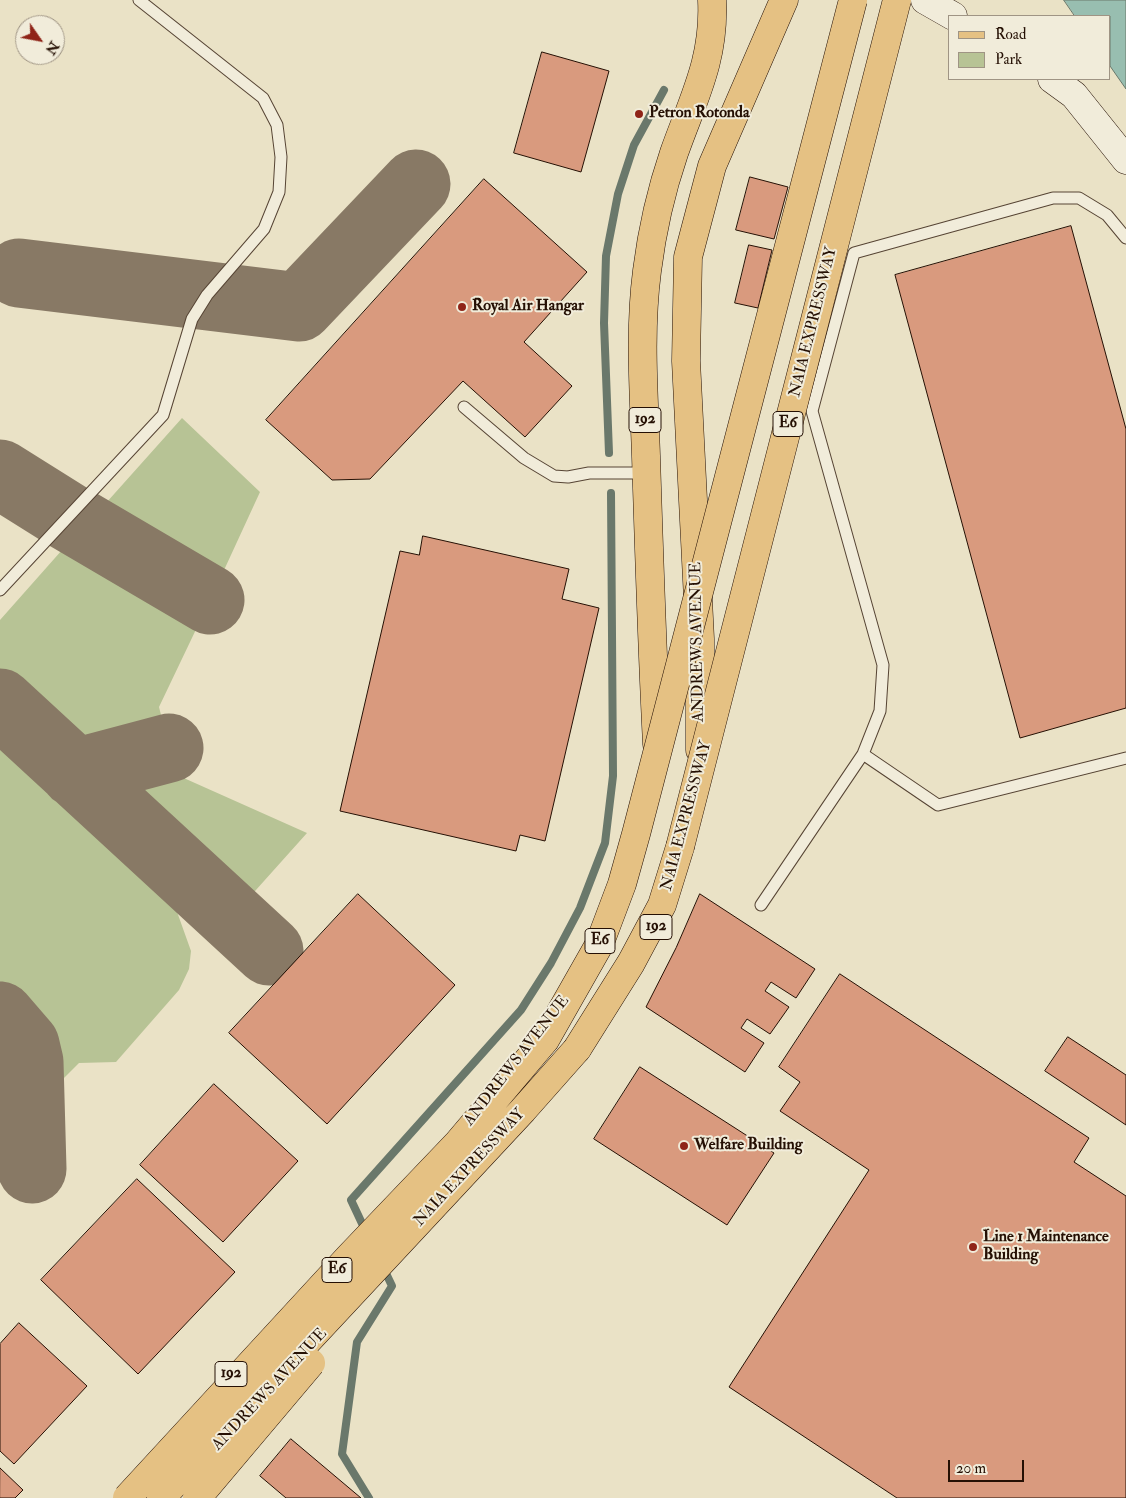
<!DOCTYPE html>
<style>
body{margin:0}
#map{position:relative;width:1126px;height:1498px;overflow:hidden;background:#eae2c6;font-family:"IM FELL Double Pica",serif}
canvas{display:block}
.legend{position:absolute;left:948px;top:15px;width:162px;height:65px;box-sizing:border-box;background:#f1ecda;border:1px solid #9f9484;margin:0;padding:6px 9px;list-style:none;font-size:15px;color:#251004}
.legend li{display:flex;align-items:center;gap:10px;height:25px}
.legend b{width:25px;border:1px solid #9f9484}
.north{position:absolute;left:15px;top:15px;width:50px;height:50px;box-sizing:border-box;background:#f1ecda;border:1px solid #9f9484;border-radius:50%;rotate:123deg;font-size:14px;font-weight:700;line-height:20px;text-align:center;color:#251004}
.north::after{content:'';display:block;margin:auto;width:18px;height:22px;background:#8f2418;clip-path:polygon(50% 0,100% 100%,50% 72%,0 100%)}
.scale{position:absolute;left:948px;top:1460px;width:76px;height:22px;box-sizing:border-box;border:2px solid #251004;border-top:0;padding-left:6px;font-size:15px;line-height:18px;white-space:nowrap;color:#251004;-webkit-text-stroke:4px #f1ecda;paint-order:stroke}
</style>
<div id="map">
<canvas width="1126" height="1498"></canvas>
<ul class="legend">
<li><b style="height:6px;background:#e5c183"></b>Road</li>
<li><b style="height:14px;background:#b7c395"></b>Park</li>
</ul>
<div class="north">N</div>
<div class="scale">20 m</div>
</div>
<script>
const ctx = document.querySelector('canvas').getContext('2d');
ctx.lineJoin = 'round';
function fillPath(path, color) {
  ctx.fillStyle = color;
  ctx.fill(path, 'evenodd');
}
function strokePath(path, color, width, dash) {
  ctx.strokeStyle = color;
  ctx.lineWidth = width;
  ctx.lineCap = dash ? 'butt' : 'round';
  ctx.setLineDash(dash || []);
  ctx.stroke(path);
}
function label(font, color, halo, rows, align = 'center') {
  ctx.font = font + ' "IM FELL Double Pica",serif';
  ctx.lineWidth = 4;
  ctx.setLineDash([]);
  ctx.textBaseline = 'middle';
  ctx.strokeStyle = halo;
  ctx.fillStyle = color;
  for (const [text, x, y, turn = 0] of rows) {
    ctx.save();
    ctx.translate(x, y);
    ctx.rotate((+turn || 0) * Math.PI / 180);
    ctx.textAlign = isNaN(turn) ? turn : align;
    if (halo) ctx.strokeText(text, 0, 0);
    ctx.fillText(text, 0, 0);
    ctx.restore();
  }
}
fillPath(new Path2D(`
 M182,418L260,492L219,581L98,512Z
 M70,541L201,619L159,707L164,727L87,749L68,740L0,680V620Z
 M0,730L170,881L176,909L191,951L189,969L179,990L116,1062L79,1063L46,1096C46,1087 48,1078 47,1069C45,1038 22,1012 0,991Z
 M163,769L171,770L177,775L307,833L247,900L113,783Z`), '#b7c395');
const water = new Path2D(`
 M1064,0H1126V89L1110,66V16H1075Z`);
fillPath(water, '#98beb0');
strokePath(water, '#6a786b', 1);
strokePath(new Path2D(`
 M609,453L604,323L606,256L618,194L634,145L664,90
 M366,1232L351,1200L521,1010L551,963L580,908L605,843L613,776L611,493
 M369,1498L342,1454L357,1342L392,1286L383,1267`), '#6a786b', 8);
strokePath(new Path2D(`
 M19,273L299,307L416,184
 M0,474L67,516L210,600
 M0,703L269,951
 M75,773L169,748
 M0,1016L25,1045L29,1062L32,1169`), '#887965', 69);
const building = new Path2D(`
 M542,52L609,71L581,172L514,153Z
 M750,177L788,187L774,239L736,230Z
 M484,179L587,272L524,342L572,386L525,437L463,381L370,479L332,480L266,420Z
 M1071,226L1126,429V708L1020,738L895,275Z
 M749,245L772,250L758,308L735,303Z
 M423,536L569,569L562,599L599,608L545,841L520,835L516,851L340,811L400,551L419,555Z
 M358,894L455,985L327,1124L229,1033Z
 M700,894L815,969L796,998L771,982L765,991L789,1007L770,1034L747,1019L741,1028L764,1043L745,1072L646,1007L676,948Z
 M840,974L1089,1138L1074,1162L1126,1196V1498H897L729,1387L869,1170L780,1111L800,1082L779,1067Z
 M1068,1037L1126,1075V1125L1045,1071Z
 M640,1067L774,1153L727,1225L594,1139Z
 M214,1084L298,1161L223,1242L140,1165Z
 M137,1179L235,1272L138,1374L41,1280Z
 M19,1323L87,1386L14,1464L0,1451V1344Z
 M291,1439L361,1498H286L260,1476Z
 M0,1468L23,1490L15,1498H0Z`);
fillPath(building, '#d99a7e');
strokePath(building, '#251004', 1);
const lane = new Path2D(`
 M464,407L524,458L554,476L568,477L589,473H646
 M0,590L163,415L192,319L207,295L264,229L279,192L281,157L277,125L263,98L139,0
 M863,754L938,805L1126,758
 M761,905L863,754L880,711L883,665L812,411L854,253L1053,198H1079L1107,215L1126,238`);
const secondary = new Path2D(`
 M925,0L953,16
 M1052,79L1074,95L1126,160`);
const primary = new Path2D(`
 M657,744C652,648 649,552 646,456C644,395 639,332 647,271C652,231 661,191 674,153C693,99 715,60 712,0
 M700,750V639L686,361L688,257L712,166L784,0`);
const highway = new Path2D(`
 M577,1049L631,963L662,905L680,847`);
strokePath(lane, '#564434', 13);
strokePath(secondary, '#251004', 29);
strokePath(primary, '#251004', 29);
strokePath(highway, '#251004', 29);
strokePath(lane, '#f1ecda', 11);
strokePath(secondary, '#f1ecda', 28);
strokePath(primary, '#e5c183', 28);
strokePath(highway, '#e5c183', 28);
const highwayBridge = new Path2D(`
 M680,847L897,0
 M127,1498L349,1257L457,1144L545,1040L599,945L622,884L636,834L853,0
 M161,1498L523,1110L577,1049
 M197,1498L311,1363`);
strokePath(highwayBridge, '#251004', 29, []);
strokePath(highwayBridge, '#e5c183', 28);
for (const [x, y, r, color] of [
 [639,114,5,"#8f2418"],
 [462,307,5,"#8f2418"],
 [684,1146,5,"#8f2418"],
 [973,1247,5,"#8f2418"]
]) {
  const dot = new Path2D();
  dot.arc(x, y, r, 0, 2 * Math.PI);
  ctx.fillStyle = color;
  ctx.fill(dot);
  strokePath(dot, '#f1ecda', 2);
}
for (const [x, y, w] of [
 [645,420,32],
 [788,424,30],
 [656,927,32],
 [600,941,30],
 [337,1270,30],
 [231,1374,32]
]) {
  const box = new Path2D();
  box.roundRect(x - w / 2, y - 12.5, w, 25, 4);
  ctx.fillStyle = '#f1ecda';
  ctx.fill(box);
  strokePath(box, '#251004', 1);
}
label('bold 15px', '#251004', null, [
 ["192",645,420],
 ["E6",788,424],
 ["192",656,927],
 ["E6",600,941],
 ["E6",337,1270],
 ["192",231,1374]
]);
label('bold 16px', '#251004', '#f1ecda', [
 ["Petron Rotonda",649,114],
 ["Royal Air Hangar",472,307],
 ["Welfare Building",694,1146],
 ["Line 1 Maintenance",983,1238],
 ["Building",983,1256]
], 'left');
label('16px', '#251004', '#f1ecda', [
 ["NAIA EXPRESSWAY",814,322,-76],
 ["ANDREWS AVENUE",698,642,-91],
 ["NAIA EXPRESSWAY",687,816,-75],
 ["ANDREWS AVENUE",517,1061,-52],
 ["NAIA EXPRESSWAY",470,1168,-47],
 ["ANDREWS AVENUE",270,1390,-47]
]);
</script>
